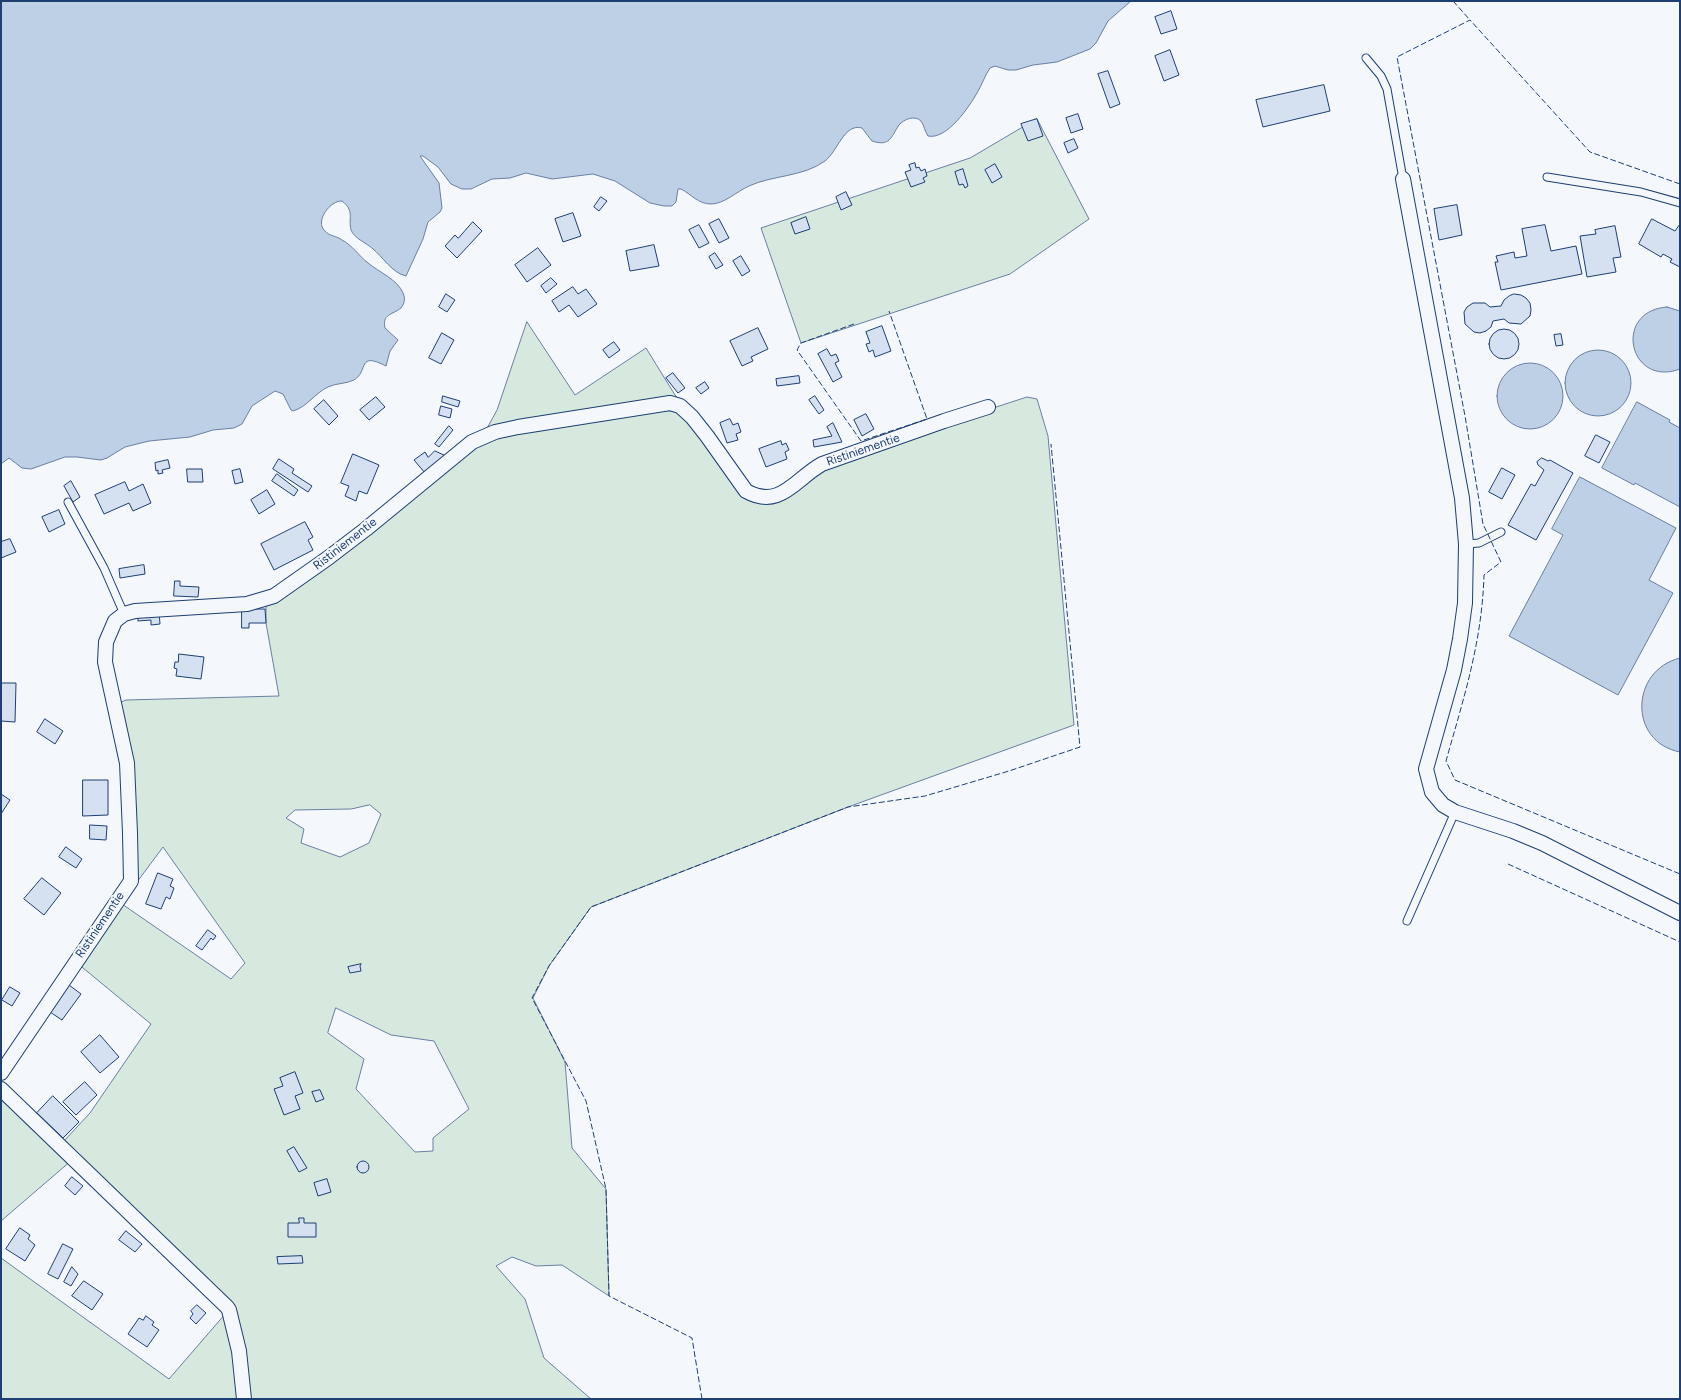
<!DOCTYPE html>
<style>
body{margin:0}
#map{position:relative;width:1681px;height:1400px;overflow:hidden;background:#f4f7fb;font-family:Figtree,sans-serif}
canvas{display:block}
.frame{position:absolute;inset:0;border:2px solid #1d3f73;pointer-events:none}
</style>
<div id="map">
<canvas width="1681" height="1400"></canvas>
<div class="frame"></div>
</div>
<script>
const ctx = document.querySelector('canvas').getContext('2d');
ctx.lineJoin = 'round';
function fillPath(path, color) {
  ctx.fillStyle = color;
  ctx.fill(path, 'evenodd');
}
function strokePath(path, color, width, dash) {
  ctx.strokeStyle = color;
  ctx.lineWidth = width;
  ctx.lineCap = dash ? 'butt' : 'round';
  ctx.setLineDash(dash || []);
  ctx.stroke(path);
}
function label(font, color, halo, rows, align = 'center') {
  ctx.font = font + ' Figtree,sans-serif';
  ctx.lineWidth = 4;
  ctx.setLineDash([]);
  ctx.textBaseline = 'middle';
  ctx.strokeStyle = halo;
  ctx.fillStyle = color;
  for (const [text, x, y, turn = 0] of rows) {
    ctx.save();
    ctx.translate(x, y);
    ctx.rotate((+turn || 0) * Math.PI / 180);
    ctx.textAlign = isNaN(turn) ? turn : align;
    if (halo) ctx.strokeText(text, 0, 0);
    ctx.fillText(text, 0, 0);
    ctx.restore();
  }
}
const green = new Path2D(`
 M1037,119L1089,219L1010,274L801,343L761,228L970,158Z
 M527,322L575,395L646,348L675,395L694,416L743,485L772,492L887,434L990,409L1027,397L1037,399L1048,436L1074,725L848,807L591,907L549,966L533,998L565,1062L572,1148L606,1189L609,1296L562,1265L536,1266L512,1257L496,1266L525,1299L544,1358L591,1399H1V1258L169,1379L226,1313L72,1160L1,1221V1085L63,1142L90,1113L151,1024L77,963L119,902L231,979L245,963L163,847L137,882L119,703L126,700L279,696L266,623V604L271,593L485,432L497,410ZM370,805L381,814L369,843L340,857L301,843L304,829L286,818L295,810L351,809ZM336,1008L391,1035L434,1041L469,1109L433,1138V1151L415,1152L356,1089L364,1059L328,1033Z`);
fillPath(green, '#d7e8df');
strokePath(green, '#687fa3', 1);
const water = new Path2D(`
 M1,1H1131L1108,21L1096,43L1090,49L1057,62L1033,65L1016,70H1008L995,66L990,68C985,75 982,85 977,93C969,107 947,140 928,136C925,132 924,125 921,121C915,115 904,119 899,125C891,137 890,147 872,141L862,128C844,123 838,151 825,161C803,177 773,175 749,186C736,192 724,204 711,204C698,204 691,194 681,189H678L676,202L672,206H664L650,203L615,181L593,174L552,179L526,173L510,178L492,179L471,189H462L451,184L438,167L423,156H420L439,183L442,208L440,212L428,222L423,239L406,276C392,273 383,257 372,248C366,243 354,238 351,230C348,218 355,211 342,201C331,200 314,221 325,231C329,236 337,236 342,240C352,245 359,256 368,263C379,272 398,280 403,293C406,299 404,304 401,308C392,315 382,314 385,328L398,340L390,351L386,366C357,351 369,371 354,380C346,384 336,383 328,387C315,393 307,407 293,411L291,410L283,394L275,391L252,406L242,424L234,428L213,430L190,437L149,441L125,447L107,458L101,460L77,457H65L31,469L22,468L9,458L1,464Z
 M1667,307L1680,311V369C1629,388 1612,311 1667,307Z
 M1565 383a33 33 0 1 1 66 0a33 33 0 1 1-66 0Z
 M1497 396a33 33 0 1 1 66 0a33 33 0 1 1-66 0Z
 M1637,402L1670,420L1669,422L1680,428V507L1635,483L1634,485L1602,468Z
 M1580,477L1676,528L1649,580L1673,593L1618,695L1509,636L1563,535L1552,529Z
 M1680,658V752C1628,742 1630,670 1680,658Z`);
fillPath(water, '#bed0e5');
strokePath(water, '#687fa3', 1);
const building = new Path2D(`
 M1171,11L1177,29L1161,34L1155,17Z
 M1170,50L1179,75L1164,81L1155,56Z
 M1108,71L1120,104L1110,108L1098,74Z
 M1324,85L1330,111L1263,127L1256,100Z
 M1078,114L1083,129L1071,133L1066,118Z
 M1037,119L1043,136L1028,141L1021,124Z
 M1074,139L1078,148L1068,153L1064,143Z
 M915,163L916,168L919,167L921,171L925,169L927,176L923,178L925,182L911,187L905,172L911,170L909,165Z
 M995,164L1002,177L992,183L985,170Z
 M963,169L968,186L965,188L963,184L959,185L955,172Z
 M846,192L852,205L841,210L836,197Z
 M601,197L607,201L599,211L594,207Z
 M1457,205L1462,235L1439,240L1434,209Z
 M573,213L581,236L563,242L555,219Z
 M806,217L810,229L795,234L791,223Z
 M719,219L729,238L719,243L709,224Z
 M1652,219L1675,231L1680,224V267L1670,262L1672,259L1663,254L1661,257L1639,244Z
 M473,222L482,231L457,258L445,246L455,235L458,238Z
 M699,225L709,243L699,248L689,230Z
 M1545,225L1551,251L1576,246L1582,274L1501,290L1495,262H1498L1496,256L1514,252L1515,258L1527,256L1522,229Z
 M1615,226L1621,257L1613,258L1616,272L1587,277L1580,236L1596,234L1595,230Z
 M654,245L659,266L630,271L626,251Z
 M538,248L551,265L527,282L515,265Z
 M715,253L723,265L716,269L709,257Z
 M741,256L750,271L742,276L733,261Z
 M551,278L557,284L546,293L541,286Z
 M573,287L578,294L586,289L597,304L578,317L569,305L559,312L552,301Z
 M446,294L455,300L447,312L439,307Z
 M1514,294L1521,295L1526,298L1530,303L1531,310L1530,316L1521,324L1509,323L1504,319L1493,321L1491,327L1486,331L1480,333L1474,332L1465,324L1464,312L1467,307L1473,303H1485L1490,307L1501,306L1504,300L1509,296Z
 M882,326L891,351L875,357L873,350L869,352L866,344L870,343L866,332Z
 M758,328L768,349L751,357L753,361L742,366L730,341Z
 M1489 344a15 15 0 1 1 30 0a15 15 0 1 1-30 0Z
 M442,333L454,340L441,364L429,358Z
 M1561,334L1563,345L1556,346L1554,335Z
 M614,342L620,350L609,358L603,350Z
 M827,349L831,356L836,354L839,361L835,363L842,377L833,382L818,354Z
 M673,373L685,388L678,393L666,378Z
 M799,376L800,383L777,386L776,379Z
 M705,382L709,388L701,394L696,388Z
 M443,396L460,401L458,407L442,402Z
 M815,396L824,410L819,414L809,400Z
 M376,397L385,407L369,420L360,410Z
 M324,400L338,416L329,425L314,409Z
 M441,406L452,409L450,418L439,415Z
 M866,414L874,429L862,436L854,420Z
 M730,419L733,425L738,423L741,432L736,434L738,440L727,443L720,423Z
 M833,423L842,442L814,447L813,440L832,436L827,427Z
 M449,426L453,430L439,447L435,444Z
 M1596,435L1610,442L1599,463L1585,456Z
 M781,441L782,445L786,443L789,450L785,452L787,459L766,467L759,449Z
 M435,451L446,456L425,473L414,460L425,452L428,457Z
 M353,454L379,465L367,494L359,491L356,501L345,496L349,486L341,483Z
 M1542,458L1548,461L1550,460L1573,473L1536,540L1508,525L1531,484L1535,486L1544,470L1538,465L1537,462Z
 M279,459L294,469L292,473L312,486L308,492L273,469Z
 M168,460L170,468L162,470L163,473L158,474V470L156,471L155,463Z
 M1502,468L1515,475L1502,499L1489,492Z
 M187,469H202L203,482H188Z
 M240,469L243,482L235,484L232,471Z
 M277,474L298,490L294,496L272,481Z
 M71,481L80,497L73,502L64,486Z
 M125,482L129,491L143,484L151,503L133,511L129,503L104,514L95,495Z
 M267,490L275,504L259,514L251,500Z
 M59,510L65,524L49,532L42,517Z
 M305,522L313,537L308,540L313,550L274,570L261,544Z
 M10,539L16,552L1,558V542Z
 M144,565L145,574L120,578L119,569Z
 M175,581H180V586L199,587L198,597L174,596Z
 M242,609H265L266,623H249V628H242Z
 M159,612L160,624L151,625V620L138,621V614Z
 M179,654L204,657L201,679L176,676L177,669L174,668L175,662H178Z
 M1,683H16L15,722L1,721Z
 M45,719L63,731L55,744L37,732Z
 M83,780H108V815L83,816Z
 M1,794L10,800L1,814Z
 M90,825L107,826L106,840L90,839Z
 M66,847L82,859L76,868L59,857Z
 M158,873L173,879L170,886L174,888L170,899L166,897L161,909L146,904Z
 M42,878L61,893L44,915L24,899Z
 M208,930L216,936L213,940L211,938L202,950L196,946Z
 M361,964L360,966L361,971L350,973L348,967Z
 M69,985L81,994L62,1020L50,1012Z
 M10,987L20,993L12,1006L2,1000Z
 M100,1035L119,1057L100,1073L81,1052Z
 M295,1072L303,1093L295,1096L300,1109L284,1115L274,1089L283,1086L280,1078Z
 M85,1082L97,1095L76,1115L63,1102Z
 M320,1090L324,1099L316,1102L312,1092Z
 M53,1096L79,1122L63,1138L37,1113Z
 M294,1147L307,1168L299,1172L287,1151Z
 M357 1167a6 6 0 1 1 12 0a6 6 0 1 1-12 0Z
 M72,1177L83,1186L75,1195L65,1186Z
 M327,1179L331,1192L318,1196L314,1183Z
 M299,1218H304V1223H316V1237H288V1223H299Z
 M20,1228L30,1235L28,1239L35,1245L25,1261L6,1249Z
 M126,1231L142,1244L135,1252L119,1240Z
 M63,1244L73,1249L58,1279L48,1274Z
 M302,1256L303,1263L278,1264L277,1257Z
 M72,1267L78,1274L71,1286L64,1282Z
 M84,1281L103,1294L92,1310L72,1296Z
 M197,1305L206,1313L196,1324L190,1318L193,1314L191,1311Z
 M146,1316L154,1322L152,1325L159,1330L147,1347L128,1334L139,1318L143,1320Z`);
fillPath(building, '#d5e0f0');
strokePath(building, '#1d3f73', 1);
const lane = new Path2D(`
 M1366,58L1381,76L1387,89L1403,179
 M1547,177L1641,192L1680,203
 M68,502L104,568L124,614
 M1466,544L1479,543L1501,532
 M1407,921L1455,812`);
const street = new Path2D(`
 M1403,179L1462,498L1466,544L1465,603L1460,639L1454,670L1426,769L1432,792L1443,805L1455,812L1513,831L1542,843L1680,913
 M1,1073L131,881L130,833L127,763L105,662L106,642L115,621L124,614L135,611L247,604L274,596L328,558L366,529L472,442L495,432L518,427L670,403L680,406L692,417L707,436L746,491C780,510 795,479 822,464L944,421L988,407
 M1,1089L227,1307L229,1310L239,1351L244,1399`);
strokePath(lane, '#1d3f73', 9);
strokePath(street, '#1d3f73', 16);
strokePath(lane, '#f4f7fb', 7);
strokePath(street, '#f4f7fb', 14);
strokePath(new Path2D(`
 M1453,1L1470,20
 M1680,184L1590,152L1470,20L1397,57L1465,416L1483,524L1501,562L1484,575C1482,642 1464,697 1446,761L1455,780L1680,874
 M854,324L801,343L797,350L861,441L927,419L889,311
 M1508,864L1680,942
 M702,1399L692,1338L609,1296L606,1189L586,1101L532,998L549,966L591,907L848,807L925,796L1009,771L1080,747L1051,444`), '#1d3f73', 1, [6, 2.5]);
label('12px', '#1d3f73', '#f4f7fb', [
 ["Ristiniementie",863,450,-19],
 ["Ristiniementie",345,544,-38],
 ["Ristiniementie",100,925,-56]
]);
</script>
